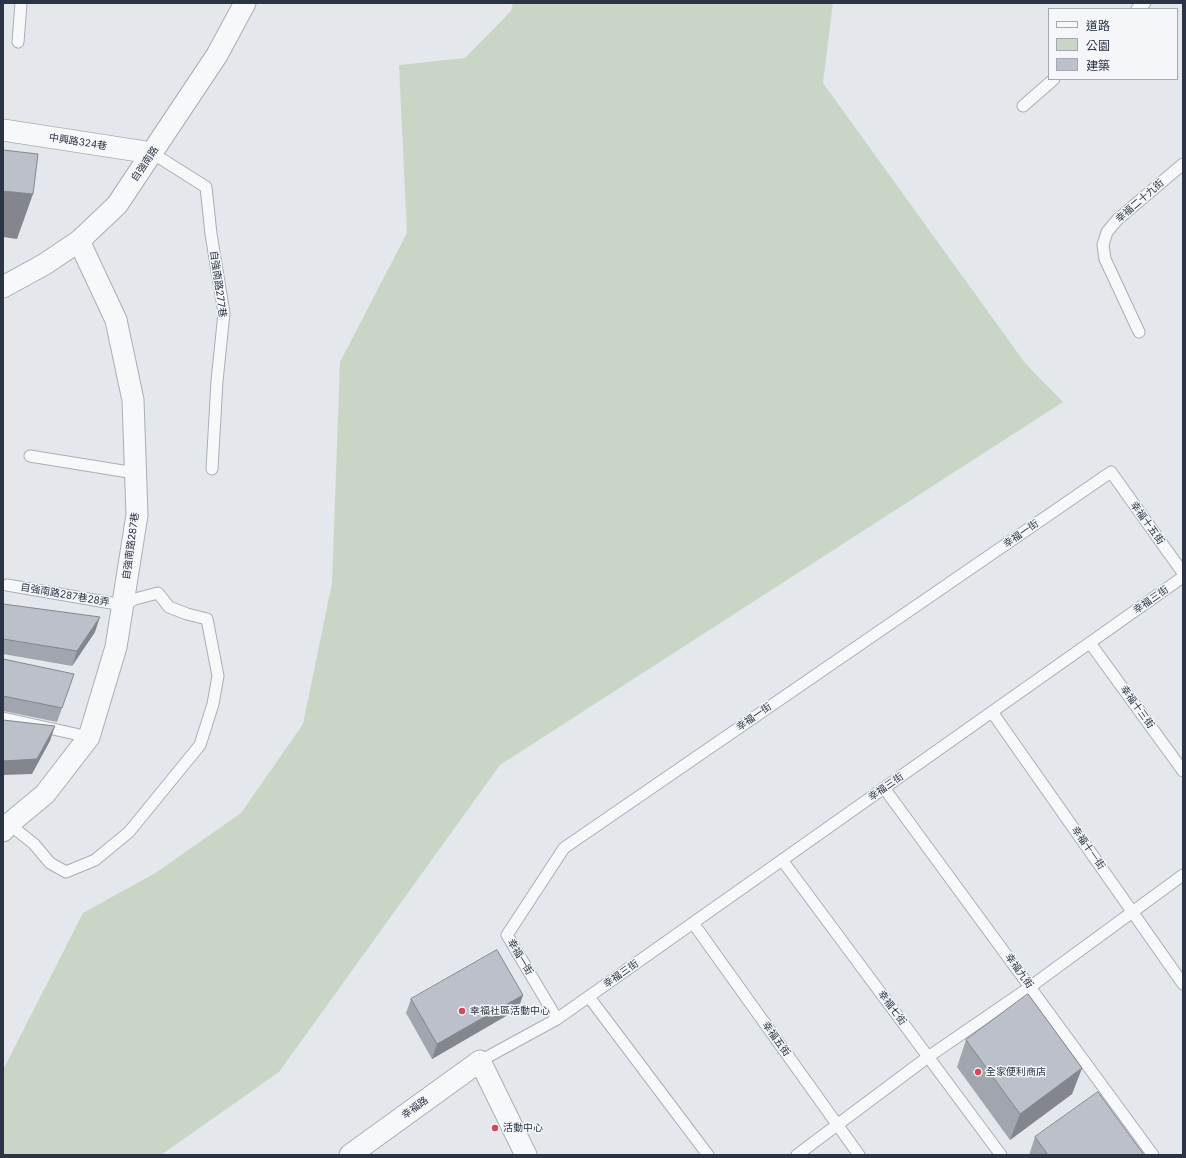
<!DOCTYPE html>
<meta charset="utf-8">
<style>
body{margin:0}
#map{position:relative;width:1186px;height:1158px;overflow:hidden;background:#e4e7ec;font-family:Inter,"Noto Sans TC",sans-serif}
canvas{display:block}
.frame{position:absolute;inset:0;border:4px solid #2b3445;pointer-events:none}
.legend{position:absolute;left:1048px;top:8px;width:130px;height:72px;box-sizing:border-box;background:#f4f6f9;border:1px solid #a4a8b1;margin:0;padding:5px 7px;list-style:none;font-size:12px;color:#2b3445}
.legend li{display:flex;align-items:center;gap:8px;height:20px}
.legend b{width:20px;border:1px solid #a4a8b1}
</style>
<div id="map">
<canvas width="1186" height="1158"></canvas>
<div class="frame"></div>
<ul class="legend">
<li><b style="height:5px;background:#f7f8fa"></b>道路</li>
<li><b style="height:11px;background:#c9d6c5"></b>公園</li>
<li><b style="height:11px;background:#bbc0ca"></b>建築</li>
</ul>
</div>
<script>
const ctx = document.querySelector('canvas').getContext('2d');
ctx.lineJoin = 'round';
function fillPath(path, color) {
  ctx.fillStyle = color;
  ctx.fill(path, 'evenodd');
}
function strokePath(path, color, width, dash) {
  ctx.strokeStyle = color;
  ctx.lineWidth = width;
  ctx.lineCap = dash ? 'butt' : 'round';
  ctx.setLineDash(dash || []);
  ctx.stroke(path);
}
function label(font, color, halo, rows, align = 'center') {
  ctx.font = font + ' Inter,"Noto Sans TC",sans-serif';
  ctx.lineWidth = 3;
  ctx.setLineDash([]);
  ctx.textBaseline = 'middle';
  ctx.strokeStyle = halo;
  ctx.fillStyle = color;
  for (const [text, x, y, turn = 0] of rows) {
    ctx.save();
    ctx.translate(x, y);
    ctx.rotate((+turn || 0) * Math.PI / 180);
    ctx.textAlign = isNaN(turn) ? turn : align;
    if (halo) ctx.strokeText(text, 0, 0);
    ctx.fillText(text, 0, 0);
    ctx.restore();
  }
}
fillPath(new Path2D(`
 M513,3H833L823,83L1025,363L1063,402L500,765L279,1072L161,1155H3V1070L83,913L157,872L241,813L303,724L332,583L340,362L407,233L399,65L465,58L511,11Z`), '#c9d6c5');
const service = new Path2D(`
 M1137,9L1145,3
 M18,42L21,3
 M1023,106L1054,79
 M152,153L206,187L211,234L224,313L217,381L212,469
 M1139,332L1105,259L1103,245L1107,232L1118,219L1183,164
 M30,456L135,473
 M7,585L123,605L135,599L158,593L169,607L187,614L207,619L218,676L213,704L200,745L129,832L95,860L66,872L50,863L34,844L9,824
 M1090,643L1183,771
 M992,712L1183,984
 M3,718L89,737
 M884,788L1153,1155
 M782,860L1001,1155
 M693,923L859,1155
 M589,997L708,1155
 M557,1019L507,935L564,848L1111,472L1183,573
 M480,1061L557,1019L1183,577
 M797,1155L928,1057L1030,987L1183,875`);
const minor = new Path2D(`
 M3,130L152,153
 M3,287L45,264L79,241L117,205L217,55L245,3
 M3,831L9,824L45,794L89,737L116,647L137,515L133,400L116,320L79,241
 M350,1155L480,1061L526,1155`);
strokePath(service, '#a9aeb7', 13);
strokePath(minor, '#a9aeb7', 23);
strokePath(service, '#f7f8fa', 11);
strokePath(minor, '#f7f8fa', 21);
fillPath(new Path2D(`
 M3,604L95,632L72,666L3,654Z
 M3,659L62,708L57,722L3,711Z
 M523,995L518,1009L432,1059L406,1013L411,999Z
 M966,1040L1082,1068L1072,1094L1010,1140L957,1067Z
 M1035,1137L1144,1155H1029Z`), '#a1a5ae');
fillPath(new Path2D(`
 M3,191L33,194L17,239L3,237Z
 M100,617L95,632L72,666L77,651Z
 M55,726L50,741L32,774L3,775V761Z
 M523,995L518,1009L432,1059L437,1044Z
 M1082,1068L1072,1094L1010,1140L1020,1114Z`), '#83868d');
const building = new Path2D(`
 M3,150L38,154L33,194L3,191Z
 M3,604L100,617L77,651L3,639Z
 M3,659L74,674L62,708L3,696Z
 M3,720L55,726L37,759L3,761Z
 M497,950L523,995L437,1044L411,999Z
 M1028,994L1082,1068L1020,1114L966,1040Z
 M1098,1092L1144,1155H1048L1035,1137Z`);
fillPath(building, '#bbc0ca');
strokePath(building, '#83868d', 1);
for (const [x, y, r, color] of [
 [462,1011,4,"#d1495b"],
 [978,1072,4,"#d1495b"],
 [495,1128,4,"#d1495b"]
]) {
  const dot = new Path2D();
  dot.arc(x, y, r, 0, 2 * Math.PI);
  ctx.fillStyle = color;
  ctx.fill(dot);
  strokePath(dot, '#f4f6f9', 1.5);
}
label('10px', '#2b3445', '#f4f6f9', [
 ["中興路324巷",78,142,9],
 ["自強南路",145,164,-56],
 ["幸福二十九街",1140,201,-41],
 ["自強南路277巷",218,284,82],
 ["幸福十五街",1147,523,54],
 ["幸福一街",1021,534,-35],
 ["自強南路287巷",131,546,-82],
 ["自強南路287巷28弄",65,595,10],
 ["幸福三街",1151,600,-35],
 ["幸福十三街",1137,707,54],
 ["幸福一街",754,717,-35],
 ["幸福三街",886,787,-35],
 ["幸福十一街",1088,848,55],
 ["幸福一街",520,957,59],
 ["幸福九街",1019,971,54],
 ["幸福三街",621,974,-35],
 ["幸福七街",892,1008,53],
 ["幸福五街",776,1039,54],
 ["幸福路",415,1108,-36]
]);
label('10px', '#2b3445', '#f4f6f9', [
 ["幸福社區活動中心",470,1011],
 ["全家便利商店",986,1072],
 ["活動中心",503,1128]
], 'left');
</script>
